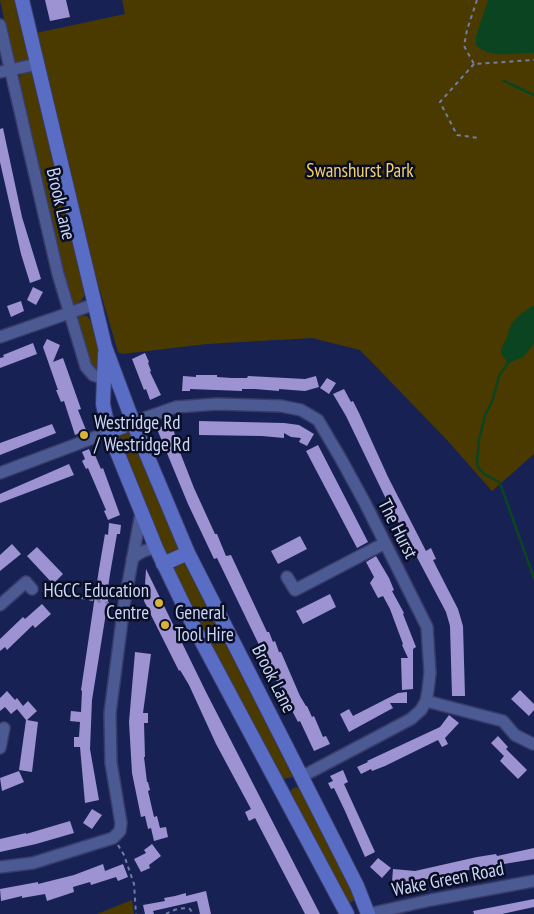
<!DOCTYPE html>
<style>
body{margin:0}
canvas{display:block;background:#172154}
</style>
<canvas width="534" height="914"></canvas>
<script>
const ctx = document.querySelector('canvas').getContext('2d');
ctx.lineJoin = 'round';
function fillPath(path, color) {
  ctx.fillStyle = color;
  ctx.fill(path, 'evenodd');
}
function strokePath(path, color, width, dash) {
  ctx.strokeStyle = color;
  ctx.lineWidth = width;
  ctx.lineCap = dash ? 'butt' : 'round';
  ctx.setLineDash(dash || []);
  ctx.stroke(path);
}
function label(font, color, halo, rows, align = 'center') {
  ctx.font = font + ' "PT Sans Narrow",sans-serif';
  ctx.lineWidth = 5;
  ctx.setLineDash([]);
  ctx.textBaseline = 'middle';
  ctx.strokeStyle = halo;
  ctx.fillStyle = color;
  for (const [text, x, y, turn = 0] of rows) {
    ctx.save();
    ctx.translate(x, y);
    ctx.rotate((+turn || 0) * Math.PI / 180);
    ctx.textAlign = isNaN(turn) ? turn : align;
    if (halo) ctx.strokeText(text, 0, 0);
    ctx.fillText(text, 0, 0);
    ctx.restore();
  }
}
fillPath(new Path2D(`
 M0,0H19L30,57C25,62 21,64 15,62L12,56Z
 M122,0H534V454L492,491L447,440L360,350L312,338L207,344L122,354L118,352L94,270L36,33L125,14Z
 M30,71L36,74L86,289C85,297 82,302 74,304L72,301L42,188L18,81L21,74Z
 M78,315L87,316L94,326L103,365L98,371L91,363L77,318Z
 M129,431L132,432L184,551L168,559L121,446L120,435Z
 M182,563H188L295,773L293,777L283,779L279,776L173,569Z
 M302,787L357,899L349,903L345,901L289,793L293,788Z
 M132,900L134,914H97Z`), '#4a3a00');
fillPath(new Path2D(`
 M488,0H534V53C515,53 490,59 476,45V36Z
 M534,305V344L523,357L509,363C495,350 503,348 508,335C511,328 506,334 510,327C514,318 526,310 534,305Z`), '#0b4421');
strokePath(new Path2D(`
 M504,81L534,95
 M508,363L499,376L492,402L485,415L479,440L477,463L478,467L484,474L499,482L501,486L534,578`), '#0b4421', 2.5);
fillPath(new Path2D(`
 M45,0H66L70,17L50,21Z
 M3,128L22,217L41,279L30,283L21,254L0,162V129Z
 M33,287L43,292L36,305L27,300Z
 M21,301L24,311L11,317L7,306Z
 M47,339L60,345L53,362L63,358L81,409L78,410L86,430L75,435L64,401L61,402L56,390H58L43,347Z
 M33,343L37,354L0,368V358L4,357L3,355Z
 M145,353L149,362L148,363L151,371L150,372L161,395L150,400L146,389L144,390L132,359Z
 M196,375H217V377L232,378H247L248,376L305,379L316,376L319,387L305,391L279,389V391L255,389H242V391L190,389V391H182L183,376L196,377Z
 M327,378L336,383L329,394L320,388Z
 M344,389L351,402L353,401L359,413L388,477L426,551L431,548L436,559L433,560L439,572L458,609L463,626L465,696H452L450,626L446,612L385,497L346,416L333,394Z
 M173,421L176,428L173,430L178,441L176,442L194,488L215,534H217L226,556L231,555L267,632H269L273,642L275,641L279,652H281L300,696L306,706H307L312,717L314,716L323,737L326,736L330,744L314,751L300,721L298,722L275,678L217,558L214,559L188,504L157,429Z
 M199,421L284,423L299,425L314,434L307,446L299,442L301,438L291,437L284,433V438L262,436L199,435Z
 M52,424L56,433L0,455V443Z
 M318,445L368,542L357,548L306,451Z
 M89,449L92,456L95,455L101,469L103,468L120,515L108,520L104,511L106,510L88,468L86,469L82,461L85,459L82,452Z
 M69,464L74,475L0,503V494Z
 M109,523L121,525L120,534H117L110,574L108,588H110L92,700L90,749L99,800L85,803L80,747H74V737H79L80,722L70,721L71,711L81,712L82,691L81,690L99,569L105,534L108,535Z
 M300,536L307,549L278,564L271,551Z
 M12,544L21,554L0,571V555Z
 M37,547L63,574L53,584L27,556Z
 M376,556L389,578L394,590L392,591L404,613L403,614L416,647L413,649V689L402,690L401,658H408L402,645L403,644L390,609L383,596L378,598L370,583L374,577L366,562Z
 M146,569L206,692L320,914H305L255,818L249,821L245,812L251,809L216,744L189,685L180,670L179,671L144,601Z
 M330,594L336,607L303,624L296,611Z
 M42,604L51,614L35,628L33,625L7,650L5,647L0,651V639L23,617L25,619Z
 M135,652L151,654L143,713H148V723H144L145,757H144L147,782H148L150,790L148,791L154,817L157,816L160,828L166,827L168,837L154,841L151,828L148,829L145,816L141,817L132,773L129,722Z
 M520,690L534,704V710L529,716L511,699Z
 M7,691L15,700L17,698L23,706L28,701L37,711L27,720L38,722L32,772L19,770L26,720L17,709L11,714L5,707L0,711V698Z
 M407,692V703H390L393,708L349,732L340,714L349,709L353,716L398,693Z
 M449,715L459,723L445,738L448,744L442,747L438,740L385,766L372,771L371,769L361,774L357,767L368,762L367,761L440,727Z
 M498,736L508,747L506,749L527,770L518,779L500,761L504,756L491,743Z
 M343,770L348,782L344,784L375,852L365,857L345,811L334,788L331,789L328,783L333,781L330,776Z
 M19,771L24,782L2,791L0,778Z
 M92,809L102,815L92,829L83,823Z
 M70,821L74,833L36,844L0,852V839L26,833V834Z
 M152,844L161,856L149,865L150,868L141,872L134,859L146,853L144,850Z
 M534,848V859L462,871L410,883L392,882L393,869L415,871L477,857L496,854L497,856Z
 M378,858L391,868L382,878L370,867Z
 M103,864L105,871L123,864L128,877L118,881L116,877L91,885L90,882L73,887L74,892L47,901L45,894L22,898V896L1,901L0,889L38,882V884L74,875Z
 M206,891L211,914H200L197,901L153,911L154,914H145L143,905L165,901L164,898L175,896L186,893V896Z
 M534,899V907L502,914H474L473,911Z`), '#9d92d2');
const minor = new Path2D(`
 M0,25L58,274L86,367L93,375L104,379
 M0,72L38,64
 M0,337L95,304
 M133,422L176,407L217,404L281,406L301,410L318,420L341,459L365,503L427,627L430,673L428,690L426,701L421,710L411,719L301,777
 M0,473L109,432
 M132,559C139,552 146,549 156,548
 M287,577L295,590L385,543
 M0,605L26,582L32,589
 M426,701L503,721L515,735L533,744
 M0,748L4,728
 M0,867L33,863L113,838L120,831L121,823L111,763L110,713L124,605L141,513
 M368,914L431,900L534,881`);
const major = new Path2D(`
 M22,0L105,347L133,422L188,553L357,886L368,914
 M105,353L103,404L109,432L156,548L195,629L347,914
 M109,432L133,422
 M163,564L188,553`);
strokePath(minor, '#393b69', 14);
strokePath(major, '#393b69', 16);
strokePath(new Path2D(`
 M477,0L467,30L464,46L474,64L534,60
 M474,64L440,102L457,135L479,138
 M42,591L114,604
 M118,845L124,855L134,884L136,914
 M166,914C172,910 182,907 190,909L193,914`), '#727ca6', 2, [4, 4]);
strokePath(minor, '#4b5a92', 11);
strokePath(major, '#586dc3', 14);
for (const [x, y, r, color] of [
 [84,435,5,"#dab334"],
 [159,603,5,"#dab334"],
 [165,625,5,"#dab334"]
]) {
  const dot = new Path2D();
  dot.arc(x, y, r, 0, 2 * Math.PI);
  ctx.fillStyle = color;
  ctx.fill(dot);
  strokePath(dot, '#090e24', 2);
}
label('19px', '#f7d264', '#090e24', [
 ["Swanshurst Park",360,172]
]);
label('19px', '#cbd5f6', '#090e24', [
 ["Brook Lane",60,204,77],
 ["The Hurst",397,529,63],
 ["Brook Lane",273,679,63],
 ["Wake Green Road",448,880,-11]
]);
label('19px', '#cbd5f6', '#090e24', [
 ["Westridge Rd",94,424],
 ["/ Westridge Rd",94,446],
 ["HGCC Education",149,592,"right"],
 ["Centre",149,614,"right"],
 ["General",175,614],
 ["Tool Hire",175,636]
], 'left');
</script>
